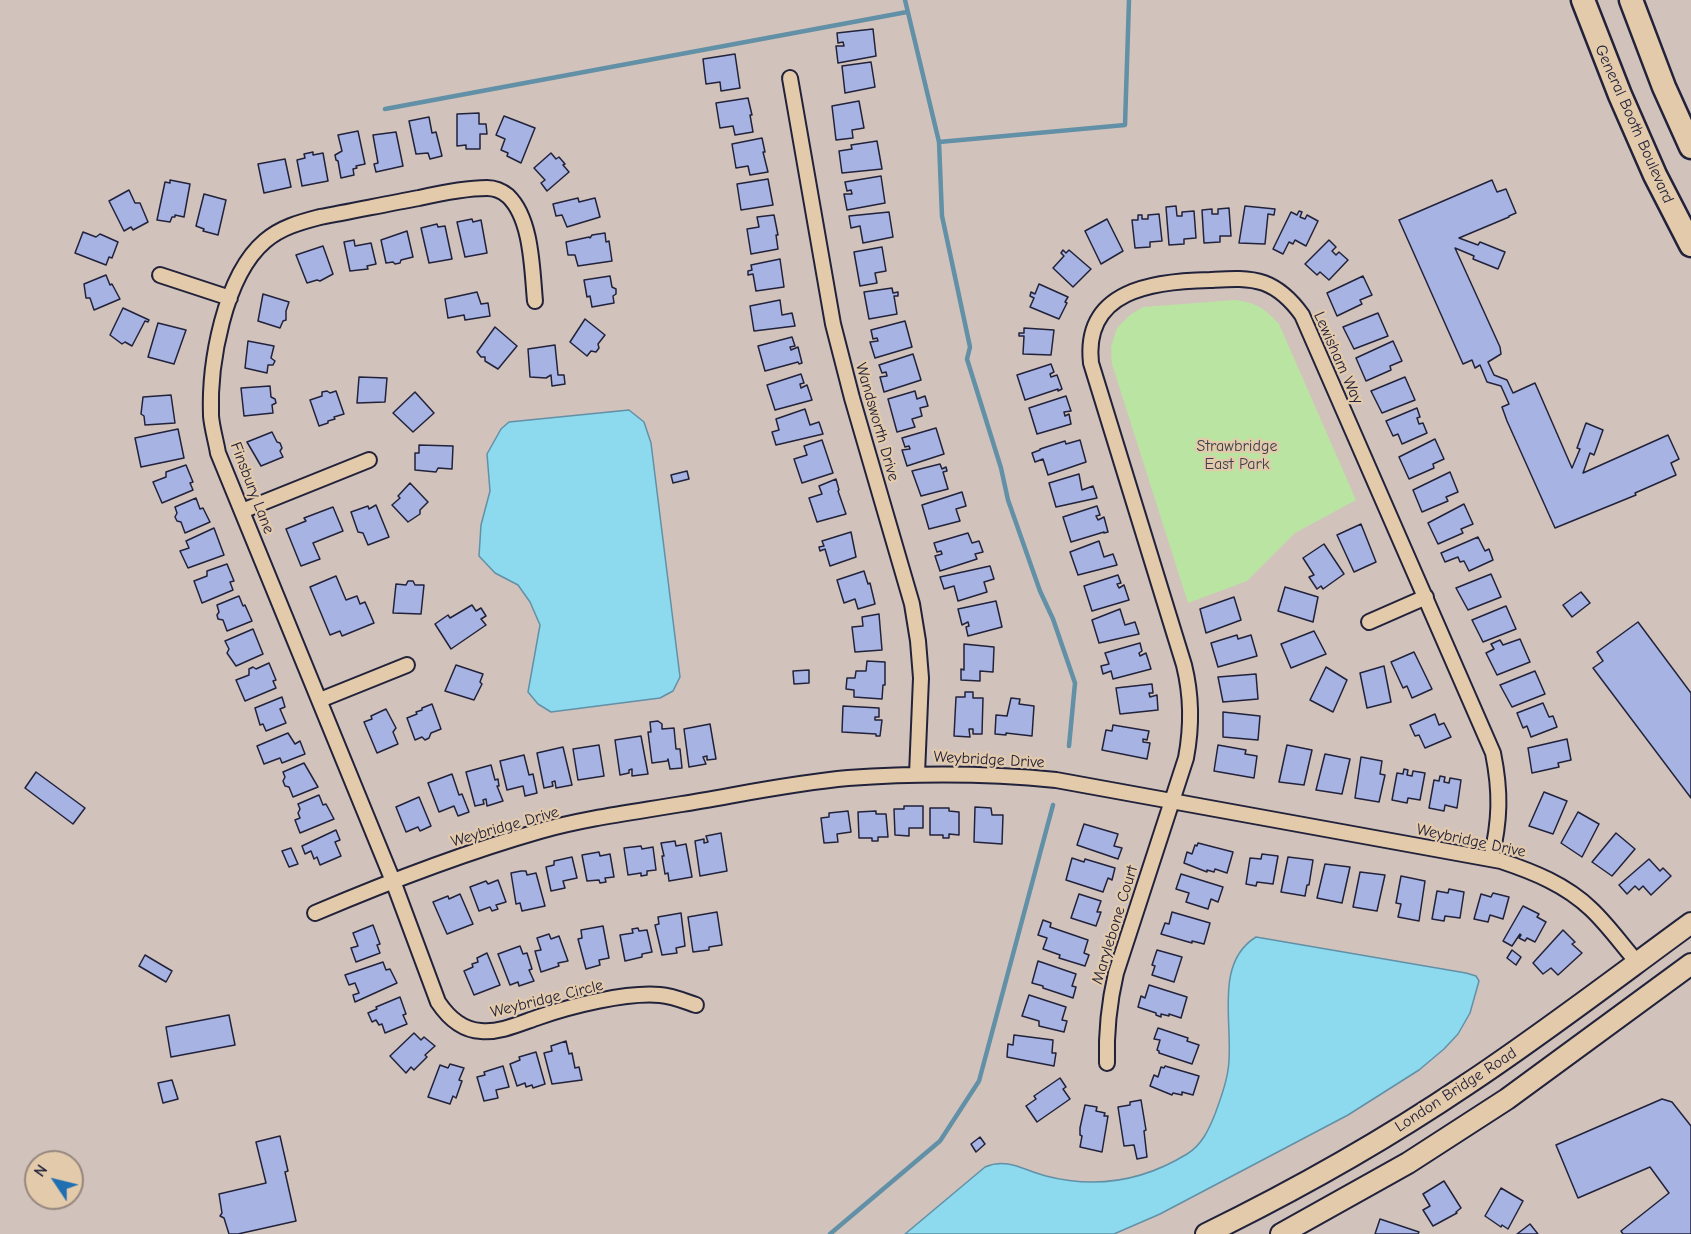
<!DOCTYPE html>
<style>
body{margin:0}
#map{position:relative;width:1691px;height:1234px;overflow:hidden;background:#d1c3bc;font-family:"Comic Neue",sans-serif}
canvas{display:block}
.north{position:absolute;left:24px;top:1150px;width:60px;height:60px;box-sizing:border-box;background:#e3caab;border:2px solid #96877e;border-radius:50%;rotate:305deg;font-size:16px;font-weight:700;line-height:24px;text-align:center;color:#22223b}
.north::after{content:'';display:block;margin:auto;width:21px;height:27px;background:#1f6fb2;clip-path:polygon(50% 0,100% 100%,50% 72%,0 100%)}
</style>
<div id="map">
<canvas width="1691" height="1234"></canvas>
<div class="north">N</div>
</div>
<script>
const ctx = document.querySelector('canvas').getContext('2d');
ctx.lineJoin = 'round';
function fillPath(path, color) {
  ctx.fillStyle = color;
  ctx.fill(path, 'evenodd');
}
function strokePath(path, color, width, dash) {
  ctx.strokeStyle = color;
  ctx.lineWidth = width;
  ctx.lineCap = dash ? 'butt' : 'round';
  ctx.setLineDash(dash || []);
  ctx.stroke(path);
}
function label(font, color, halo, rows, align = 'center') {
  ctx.font = font + ' "Comic Neue",sans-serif';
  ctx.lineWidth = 4.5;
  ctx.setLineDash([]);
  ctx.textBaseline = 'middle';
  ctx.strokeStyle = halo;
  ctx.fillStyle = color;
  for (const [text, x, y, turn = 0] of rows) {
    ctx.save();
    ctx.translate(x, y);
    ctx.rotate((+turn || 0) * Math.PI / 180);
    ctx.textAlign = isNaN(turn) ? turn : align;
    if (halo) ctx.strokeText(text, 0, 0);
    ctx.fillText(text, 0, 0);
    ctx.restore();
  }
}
fillPath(new Path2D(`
 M1235,300C1257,303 1264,308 1279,324L1356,500L1295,533L1247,581L1188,603L1112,364L1111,347L1117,328L1130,315L1143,307Z`), '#bae4a1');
const water = new Path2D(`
 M629,410L644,422L651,443L680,677L673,691L660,698L551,712L538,704L528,692L540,625L530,602L518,585L495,573L479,556L481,525L490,491L487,454L501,429L509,422Z
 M1256,937L1466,973L1476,976L1479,981L1470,1013L1458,1034L1444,1049L1419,1070L1348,1115L1160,1214L1114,1234H905L985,1167C1008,1157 1025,1171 1046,1176C1096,1189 1143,1181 1187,1154C1202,1145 1209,1129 1215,1114C1220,1100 1226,1085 1228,1070C1235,1029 1212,964 1256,937Z`);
fillPath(water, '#8dd9ed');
strokePath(water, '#6290a6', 1.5);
strokePath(new Path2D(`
 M905,0L939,142L942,216L970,347L967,359L1001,468L1008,500L1040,591L1053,619L1075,683L1069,746
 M385,109L907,12
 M939,142L1125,125L1129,0
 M830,1234L940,1141L979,1081L1053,805`), '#6290a6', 4.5);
const building = new Path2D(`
 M873,29L876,56L838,63L836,46H844L843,42L838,43L837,33Z
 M735,54L740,88L721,91L720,82L706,84L703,59Z
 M871,62L875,87L845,93L842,66Z
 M748,98L752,115H750L753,132L735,135L733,126L720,128L716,103Z
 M859,101L864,128L852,130L853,138L836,140L832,106Z
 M479,113V124H486L487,134H480V149H466V145L457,146V114Z
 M504,116L535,128L521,163L507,156L508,153L501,150L505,139L496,135Z
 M429,117L432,133L436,132L442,156L430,159L428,153L416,154L409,121Z
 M358,131L365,164L356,166L357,168L353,169L354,175L341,178L338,161L336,160L335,155L342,151L338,135Z
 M396,132L403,166L376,172L374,164L378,163L373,135Z
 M762,138L765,152H763L768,172L750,175L748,166L736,168L732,144Z
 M877,141L882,169L842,173L839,151L852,149L851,145Z
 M313,152V155L323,153L328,181L302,186L297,160L305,158L304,154Z
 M551,153L556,159L559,157L565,164L563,165L569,172L547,191L541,183L545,180L534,168Z
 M285,159L291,187L264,193L258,164Z
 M881,176L885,203L847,210L844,194H852L851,190L847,191L845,182Z
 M768,179L773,205L741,210L737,184Z
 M170,180L190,184L184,217L175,215V217H172L170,222L157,220L165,182L170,183Z
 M1492,180L1497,192L1506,189L1516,213L1509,216V217L1459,238L1478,245L1480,242L1505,252L1498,269L1473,259L1474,256L1455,248L1500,347L1501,354L1488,362L1494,375L1507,380L1513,393L1535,383L1572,468L1580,449L1577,448L1586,423L1603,430L1594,455L1590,453L1583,473L1668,435L1679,459L1671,463L1676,475L1635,493L1636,495L1555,528L1507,421L1502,407L1509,404L1501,386L1487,382L1480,365L1475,368L1472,360L1463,364L1399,220Z
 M129,190L135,203H140L148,222L133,230L131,227L124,231L109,201Z
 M204,194L226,200L218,235L203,231L204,229L196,226Z
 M578,198L579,202L595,198L600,217L567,227L562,215L556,216L553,204Z
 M1176,206L1177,216H1182V212L1194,211L1196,238L1184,239V244L1169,245L1166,207Z
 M1245,206L1275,209L1274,215L1268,214L1265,244L1239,243Z
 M1229,208L1231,236H1220V242L1204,243L1202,210L1212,209V214H1218V209Z
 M1299,211L1302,212L1300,217L1305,219L1307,215L1318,221L1306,246L1295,240L1293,244L1289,242L1283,254L1273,249L1291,212L1297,215Z
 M889,212L893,237L863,243L860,226L851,228L849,216Z
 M1159,214L1162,241L1150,242V247L1135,248L1132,220H1138V215H1142V219H1148V215Z
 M774,215L778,235H776L778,249L751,254L747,229L759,227L757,217Z
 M472,219L473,222L481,220L487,253L465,257L457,222Z
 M1107,219L1123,251L1101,264L1085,231Z
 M437,224L438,227L445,226L452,259L429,263L421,228Z
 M407,231L413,257L401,260L400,263L395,264L393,262L386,263L381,240Z
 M83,232L96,237L100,234L118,242L112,258L109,257L106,265L75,253Z
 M605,233L606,242L609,241L612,261L578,266L575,255H568L566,242L589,237L590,238L592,235Z
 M354,240L355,246L371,243L376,264L367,266L368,269L350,271L344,242Z
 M1329,240L1336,247L1332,251L1336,255L1339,252L1348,260L1329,280L1320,272L1317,275L1305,264Z
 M323,246L333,274L320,281L317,280L307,283L296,255Z
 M882,247L886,271L875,273L877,283L860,286L854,252Z
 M1063,250L1066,253L1069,250L1091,269L1073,287L1053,268L1064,256L1061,253Z
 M780,259L784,287L756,291L753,274L748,275V271L752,270L751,265Z
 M106,275L110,285L112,284L120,299L94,310L90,298H86L84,284Z
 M610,276L612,287L616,289V294L613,296L614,303L592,307L590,296L587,297L584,280Z
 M1363,276L1372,295L1360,300L1362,304L1337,316L1327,293Z
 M1039,284L1068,297L1065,302L1067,303L1059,319L1030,307L1034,298L1030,296L1031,292L1035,294Z
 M892,288L893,293L898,292V296H894L897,314L869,319L864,292Z
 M477,292L481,304L488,303L490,316L465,320L464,315L448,318L445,299Z
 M263,294L289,302L286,311V320L283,321L280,328L258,321Z
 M780,300L782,315L792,313L795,326L754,331L750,306Z
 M123,308L149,320L148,322L145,321L132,346L125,342L122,344L110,335Z
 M1378,313L1388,336L1354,349L1343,327Z
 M585,319L605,335L598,344L599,348L596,352L591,351L587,356L570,342Z
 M905,321L912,347L875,358L870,342L878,341L877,338L873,339L871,330Z
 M158,323L186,330L174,364L148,357Z
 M495,327L517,346L498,369L485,361V357H481L477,352Z
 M1024,328L1054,330L1051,355L1023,354L1024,336H1019V333H1024Z
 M792,337L795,346L790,347L791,350L798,347L802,363L799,364L798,362L765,371L758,346Z
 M248,341L274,346L271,358L275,361L273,365H268L267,373L245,368Z
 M1393,341L1402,361L1390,366L1391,370L1366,381L1356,358Z
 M555,345L558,375H564L565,384L552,386L551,375L546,378L530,377L528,349Z
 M913,354L921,380L884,392L880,377L887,376L886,372L882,373L879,365Z
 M1051,364L1054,372L1050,374L1051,377L1057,375L1062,389L1058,391V389L1025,400L1017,375Z
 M801,374L804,383L800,384L801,388L807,385L812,400L775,410L767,385Z
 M359,377L387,378L385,402L357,403Z
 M1405,377L1415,400L1382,413L1371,391Z
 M270,386L271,397L275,399L276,403L272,405L273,413L244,416L241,388Z
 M327,391L330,393L336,391L344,414L334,417L335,419L328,421V423L319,426L310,400L322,396V392Z
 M915,391L917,399L925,396L928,406L920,408L922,416L912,419L915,427L897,432L888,399Z
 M415,392L434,413L413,432L393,413Z
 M171,395L175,423L145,425L144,416L141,414L143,397Z
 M1066,396L1071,411L1064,412L1065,416L1069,414L1071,424L1037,434L1029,408Z
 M1417,408L1420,417L1417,418L1419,424L1423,423L1427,433L1402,444L1398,434L1393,436L1386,421Z
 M805,409L810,425L819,422L823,434L776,445L772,432L779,430L776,419Z
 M936,428L944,454L907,466L902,450L910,449L909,446L905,447L902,438Z
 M178,429L184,458L141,467L135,438Z
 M272,432L277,442L280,443L282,448L280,451L283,457L261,466L247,442Z
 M1435,439L1444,459L1433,464L1434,468L1409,479L1399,457Z
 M822,440L833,473L802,483L794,459L807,455L804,446Z
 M1080,440L1086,462L1048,475L1043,459L1035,462L1032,453L1040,450V449L1065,441L1066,444Z
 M419,445L453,446L452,469L438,468L436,472L415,470V453H419Z
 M940,464L942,469L946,467L947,471L943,472L948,489L921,496L912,471Z
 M186,465L193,482L190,483L193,490L162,503L153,482L166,477V472Z
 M687,471L689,479L673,483L671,475Z
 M1450,472L1458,492L1446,497L1448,501L1422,512L1413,490Z
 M1079,474L1082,490L1093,486L1097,498L1056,507L1049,483Z
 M836,479L839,490L838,491L846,514L817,522L809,498L822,494L819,486Z
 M410,483L428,502L420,510V514L408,522L392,505L400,498L398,496Z
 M962,492L966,506L956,509L960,521L929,529L922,505Z
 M196,498L200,509L203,508L210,522L185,533L181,522L177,521L175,517L177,513L175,507Z
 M1464,504L1473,524L1461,529L1463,533L1438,544L1428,523Z
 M376,505L389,537L368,545L363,533L358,532L351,512L368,506L369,509Z
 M1097,506L1100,515L1096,516L1098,520L1104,517L1108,532L1104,533V532L1071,542L1063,517Z
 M333,507L343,531L313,543L320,559L301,566L286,529L306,521L304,518Z
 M1361,524L1376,562L1354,572L1337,535Z
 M214,528L224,555L188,568L180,551L189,548L186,541Z
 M851,532L856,557L830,566L825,549L820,551L819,547L824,546L822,541Z
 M968,533L972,543L979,541L983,552L975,554L977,559L940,571L935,556L942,554L941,551L937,552L934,543Z
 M1478,537L1485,551L1489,549L1493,560L1469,571L1464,561L1460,562L1458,557L1445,562L1441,553Z
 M1099,541L1104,557L1113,554L1117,565L1078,575L1070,552Z
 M1324,544L1344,574L1323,589L1321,586L1317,589L1309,577L1314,575L1303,558Z
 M227,564L234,581L230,582L233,590L202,603L194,581L207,576V571Z
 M990,566L994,579L984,582L987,592L958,601L954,586L944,589L940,577Z
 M864,571L868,584L870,583L875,604L858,609L855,599L844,603L837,580Z
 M1491,574L1501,597L1468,610L1456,588Z
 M1118,575L1121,583L1117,584L1119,588L1124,585L1129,600L1092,611L1084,586Z
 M336,576L346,600L357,596L360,604L365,602L374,623L342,636L340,631L330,635L310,587Z
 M408,581H413L415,585H424L421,614L393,613L396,584L406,585Z
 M1285,587L1318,597L1313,622L1278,611Z
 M1581,592L1590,603L1572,617L1563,605Z
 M239,596L243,606L245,605L252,621L227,631L223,620L218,619L217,615L219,612L217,605Z
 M1234,597L1241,620L1206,633L1200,609Z
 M996,601L1002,627L968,636L966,627L969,626L968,622L962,625L958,609Z
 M472,605L476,611L481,608L486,616L481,619L486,625L451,649L435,624L448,615L450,618Z
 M1506,606L1516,629L1483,642L1472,620Z
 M1120,609L1125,625L1135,622L1139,634L1099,643L1092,620Z
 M879,614L882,650L855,652L852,627L863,626L862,617Z
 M1638,622L1691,693V798L1593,668L1603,661L1597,652Z
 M253,629L263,654L236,666L227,653L229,649L225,641Z
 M1314,631L1326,654L1291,668L1281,644Z
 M1237,635L1238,639L1251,635L1257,656L1218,667L1211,643Z
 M1520,639L1530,662L1497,675L1486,653L1494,649L1491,644L1500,640L1503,645Z
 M1140,643L1142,651L1139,653L1140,656L1146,653L1151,669L1113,679L1111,671L1103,674L1101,666L1109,664L1105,653Z
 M964,644L994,647L993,672L980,671V681L961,680V669L964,670Z
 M1414,652L1432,689L1412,698L1407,686L1403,688L1391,662Z
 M867,661L885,662V685H883L882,699L854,697V690L846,689L847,678H855L856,671H866Z
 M269,663L276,680L273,681L276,688L245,701L236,680L249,675V669L253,667L256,669Z
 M456,665L483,674L480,682L482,684L474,700L445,691Z
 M1384,666L1391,702L1367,708L1360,673Z
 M1326,667L1347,680L1333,712L1310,700Z
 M809,670V683L794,684L793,671Z
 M1535,671L1545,694L1512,707L1500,685Z
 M1256,674L1258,699L1223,702L1218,677Z
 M1152,684L1153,693H1149L1150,697L1157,695L1158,710L1120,714L1116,688Z
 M965,692H973V698H983L982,734H973V729H969L970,737L954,736L956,697H965Z
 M282,697L285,707L280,709L286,723L266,731L263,724L260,725L255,708Z
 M1011,698L1020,699L1019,704L1034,706L1032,736L1006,733V735L995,734L996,715L1007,716Z
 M1543,703L1549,717L1553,716L1557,727L1531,737L1527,726L1523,728L1517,713Z
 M432,704L441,729L431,733L429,738L425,740L422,737L415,740L407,718L417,714L416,712L422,710V708Z
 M843,706L879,708V717H875V720H882L880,736H876V734L842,732Z
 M386,709L396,728L393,732L398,744L377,753L364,722L372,719L371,716Z
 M1223,712L1260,716L1258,740L1223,737Z
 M1435,714L1439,725L1444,723L1451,737L1425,748L1419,735L1415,736L1410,725Z
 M658,721L662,724V729L674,728L676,749H680L682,768L670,769L668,759L667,761L652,763L648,732H651L650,722Z
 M710,724L716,759L707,760V756L703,757L706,764L689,767L684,729Z
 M1113,725L1149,731L1147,740L1143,739V742L1150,743L1147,759L1102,750L1106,730L1112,731Z
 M288,733L295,744L300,741L305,754L282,763L280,758L264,764L257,746Z
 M641,736L648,774L632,776V769L629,770V773L620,775L615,740Z
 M1567,739L1571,760L1558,763L1559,767L1532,773L1528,748Z
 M599,745L604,776L578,780L573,749Z
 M1218,745L1246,750L1245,754L1257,756L1254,778L1214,771Z
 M1287,745L1312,750L1304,785L1279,782Z
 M563,747L572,785L556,788L555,781L552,782L553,786L544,788L537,753Z
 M1325,754L1350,759L1342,794L1316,790Z
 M524,755L529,775L533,774L537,793L525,796L523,786L507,790L500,761Z
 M1361,757L1382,761L1380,774L1385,775L1379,802L1355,798Z
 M304,763L318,787L293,797L289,787L285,786L283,781L285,777L283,772Z
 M491,765L495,780L498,779L499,786H497L503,801L487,806L486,799L483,800L484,804L475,806L466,772Z
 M1404,769L1408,770L1407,775L1412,776L1413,771L1425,773L1420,800L1408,798L1407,803L1392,800L1397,773L1403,774Z
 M36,772L85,808L73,824L25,788Z
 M452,774L459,795L462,794L469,812L458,816L454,806L439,812L428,783Z
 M1440,776L1445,777L1444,782L1449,783L1450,778L1461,780L1457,808L1445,805L1444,811L1429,808L1434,780L1439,781Z
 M1544,792L1567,801L1553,834L1529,826Z
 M319,795L323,805L326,804L334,819L300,833L295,820L300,818L298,813L300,809L298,804Z
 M419,797L431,826L420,831L418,827L406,832L396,807Z
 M904,806H923V828H909V836L895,835L894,809H904Z
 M975,807L991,808L992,815H1003L1002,844L974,842Z
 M930,808H949V811L959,812V835L949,834V838H943V835H930Z
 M848,811L851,832L837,834L838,842L824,843L821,818L829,817V813Z
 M876,811V814H886L888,837H878V841H872V838H859L858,812Z
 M1578,812L1599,824L1582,857L1561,843Z
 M1084,824L1118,834L1114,846L1122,848L1118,859L1077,845Z
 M336,830L340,840L335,842L341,856L320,865L317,857L314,859L311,851L305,854L302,846Z
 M721,833L727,871L700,876L695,841L704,839V843L708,842L706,836Z
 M1616,833L1635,849L1612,876L1592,862Z
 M675,841L676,846L686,844L692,877L669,881L668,873L665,874L662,856H664L661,843Z
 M1198,843L1233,852L1227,873L1215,869L1214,872L1207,870V872L1184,863L1187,852L1192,854L1195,845L1197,846Z
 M641,846L642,849L653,847L656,870L647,871V875L641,876V873L628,875L624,848Z
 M291,848L298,864L289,867L282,851Z
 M599,852L600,856L610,854L614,877L605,878L606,882L600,883L599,880L587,881L582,855Z
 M1262,854L1278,856L1273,884L1257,882L1256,886L1246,884L1250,858L1261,859Z
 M572,857L577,878L563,881L565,888L551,891L546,867L554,865V861Z
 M1288,857L1313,860L1309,885H1307L1305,896L1281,892Z
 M1072,858L1084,862L1085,859L1115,868L1112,880L1108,878L1103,892L1066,880Z
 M1649,859L1660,871L1663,868L1671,876L1651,895L1643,886L1639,890L1635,886L1627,894L1619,885Z
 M1325,864L1350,867L1342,903L1317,898Z
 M521,871H526L527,875L536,873L545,906L522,911L520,903L516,904L511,873Z
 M1360,872L1385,875L1377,911L1353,907Z
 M1181,874L1223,887L1218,902L1211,899L1208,909L1186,902L1189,893L1176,889Z
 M1401,876L1425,881L1419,921L1398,917L1401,904L1396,903Z
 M498,880L506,902L496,905L498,909L492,911L490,907L479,911L470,887L486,881L488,884Z
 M1449,889L1464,892L1460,918L1445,916L1444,921L1432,919L1437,891L1448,893Z
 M1493,893L1509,897L1503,919L1490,915L1488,922L1474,919L1481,894L1491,897Z
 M460,894L473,924L447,934L433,902L448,896L449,899Z
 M1079,894L1101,901L1097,912H1101L1096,926L1071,918Z
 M1523,906L1539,914L1537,917L1546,922L1535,942L1527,938L1525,941L1519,938L1521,935L1520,934L1512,946L1503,941Z
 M717,912L722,945L709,947V950L693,952L688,917Z
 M1172,912L1210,923L1204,944L1192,941V943L1185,941L1161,934L1165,923L1169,924Z
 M681,913L685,946L676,948L677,953L662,955L655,925L659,924L658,917Z
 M1043,920L1051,923L1050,927L1088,940L1084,953L1089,955L1085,966L1059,958L1060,955L1043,949L1047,938L1038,935Z
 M373,925L380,944L377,945L380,953L356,962L351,948L358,946L353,933Z
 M603,926L609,958L599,960L600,965L586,969L578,939L582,938L581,930Z
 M638,928L639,931L647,930L652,952L642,954V957L625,961L620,935L633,933L632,929Z
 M1563,930L1575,942L1572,944L1582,953L1558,975L1551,968L1543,974L1533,963Z
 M549,934L551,939L559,936L568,961L558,963L559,966L541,972L535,951L541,950L537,938Z
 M520,946L523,954L527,953L532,969L529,970L534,981L519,986L518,982L510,985L498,954Z
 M1157,950L1182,957L1174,982L1152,975L1155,966L1152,965Z
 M1512,950L1521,957L1516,965L1507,958Z
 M487,953L500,985L474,995L464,971L473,967L472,964L478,962L477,958Z
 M145,955L172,971L166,982L139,966Z
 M1038,961L1076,974L1072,986L1076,987L1073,998L1043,988V986L1032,983Z
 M383,962L386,970L390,969L397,983L355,1002L353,995L359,993L355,983L349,985L345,975Z
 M1149,985L1187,997L1181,1018L1169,1014V1016L1161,1014V1017L1156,1015V1013L1138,1007L1141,996L1145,998Z
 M1029,995L1066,1007L1062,1020L1067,1021L1064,1032L1039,1026V1021L1022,1016Z
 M400,997L406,1014L403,1015L407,1024L385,1033L382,1024L379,1025L376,1020L372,1022L368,1013L377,1009L376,1007Z
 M229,1015L235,1045L171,1057L166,1027Z
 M1158,1028L1188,1038L1187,1041L1199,1045L1192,1064L1159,1053V1051L1157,1050L1160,1040L1154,1039Z
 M414,1033L421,1040L424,1037L435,1046L425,1055L427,1057L414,1070L411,1067L406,1073L390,1056Z
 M1014,1035L1053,1040L1052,1053H1056L1054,1066L1007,1057L1008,1044L1013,1045Z
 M566,1041L569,1054L572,1053L575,1068L579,1067L582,1080L552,1084L544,1053L552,1051L551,1046Z
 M536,1052L545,1084L533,1088L532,1085L526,1087L525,1083L517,1086L510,1064L520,1060L519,1057Z
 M450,1064L464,1068L459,1080L462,1081L456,1098L453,1096L450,1104L428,1097L440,1065L448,1068Z
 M503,1066L509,1087L496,1090L498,1098L484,1101L477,1077L485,1075L484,1072Z
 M1165,1066L1199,1076L1193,1095L1182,1092V1095L1173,1093L1172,1095L1150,1086L1154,1075L1158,1077L1161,1067L1164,1068Z
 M1060,1078L1066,1087L1063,1089L1070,1099L1037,1122L1026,1106L1036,1099L1034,1096Z
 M172,1080L178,1099L163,1103L158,1083Z
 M1662,1099L1672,1102L1691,1126V1234H1623L1621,1231L1669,1193L1650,1167L1578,1198L1556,1145Z
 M1141,1100L1146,1130L1144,1131L1147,1157L1137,1159L1134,1145L1124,1146L1118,1107L1130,1105V1102Z
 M1085,1105L1097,1107L1096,1111L1105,1113L1104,1116H1108L1102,1152L1080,1147L1082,1136L1080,1135V1128Z
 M280,1136L288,1171L285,1172L296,1221L238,1234H229L224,1218L220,1216L222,1213L219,1194L266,1183L256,1142Z
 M980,1137L985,1144L976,1152L971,1144Z
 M1444,1181L1461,1208L1456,1212L1457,1213L1433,1226L1423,1210L1430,1206L1423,1194Z
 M1501,1188L1523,1201L1508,1229L1502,1225L1501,1227L1485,1216Z
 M1380,1219L1419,1232L1418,1234H1375Z
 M1530,1224L1538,1234H1517Z`);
fillPath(building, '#a6b3e3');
strokePath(building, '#22223b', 1.5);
const minor = new Path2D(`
 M790,78L833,324L852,398L912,604L918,641L921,678L917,774
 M160,275L230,298
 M535,301C532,270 532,219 508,196C502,191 494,188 487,188C464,188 441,193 419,198C386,204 353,211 320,217C301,222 281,227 265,241C224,276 209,364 211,416C212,428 216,441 218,453L393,881L438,1002C448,1017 461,1030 481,1031C500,1033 521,1023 539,1017C571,1006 626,992 660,995C673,996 684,1001 696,1005
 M242,511L369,460
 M1369,622L1426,597
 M320,700L407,665
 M315,913C388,882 463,853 540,831C586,818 635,812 682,804C737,795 792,783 848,778C918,773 986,773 1056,780L1501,861C1534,872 1566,885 1591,909C1608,925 1622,945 1637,962
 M1107,1063C1106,1032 1109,1003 1116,973L1186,758C1192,726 1192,697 1184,665L1091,363C1083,290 1153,281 1210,280C1227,279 1247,277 1264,283C1280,289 1292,301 1302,315L1493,753C1501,792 1500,821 1491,859`);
const secondary = new Path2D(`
 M1206,1234C1296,1190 1383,1141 1466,1085C1543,1034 1617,977 1691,923
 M1281,1234L1408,1163L1507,1099L1691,964`);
const trunk = new Path2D(`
 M1583,0L1620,95L1655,175L1691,245
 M1631,0L1664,87L1691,147`);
strokePath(minor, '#22223b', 18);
strokePath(secondary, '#22223b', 24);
strokePath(trunk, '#22223b', 27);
strokePath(minor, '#e3caab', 14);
strokePath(secondary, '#e3caab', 20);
strokePath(trunk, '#e3caab', 22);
label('16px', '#22223b', '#e3caab', [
 ["General Booth Boulevard",1634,124,66],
 ["Lewisham Way",1338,358,66],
 ["Wandsworth Drive",877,422,74],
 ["Finsbury Lane",252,488,69],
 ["Weybridge Drive",989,760,3],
 ["Weybridge Drive",505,827,-16],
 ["Weybridge Drive",1471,841,12],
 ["Marylebone Court",1115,925,-73],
 ["Weybridge Circle",547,999,-14],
 ["London Bridge Road",1456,1090,-33]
]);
label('16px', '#393f4a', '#e3caab', [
 ["Strawbridge",1237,446],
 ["East Park",1237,464]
]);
</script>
